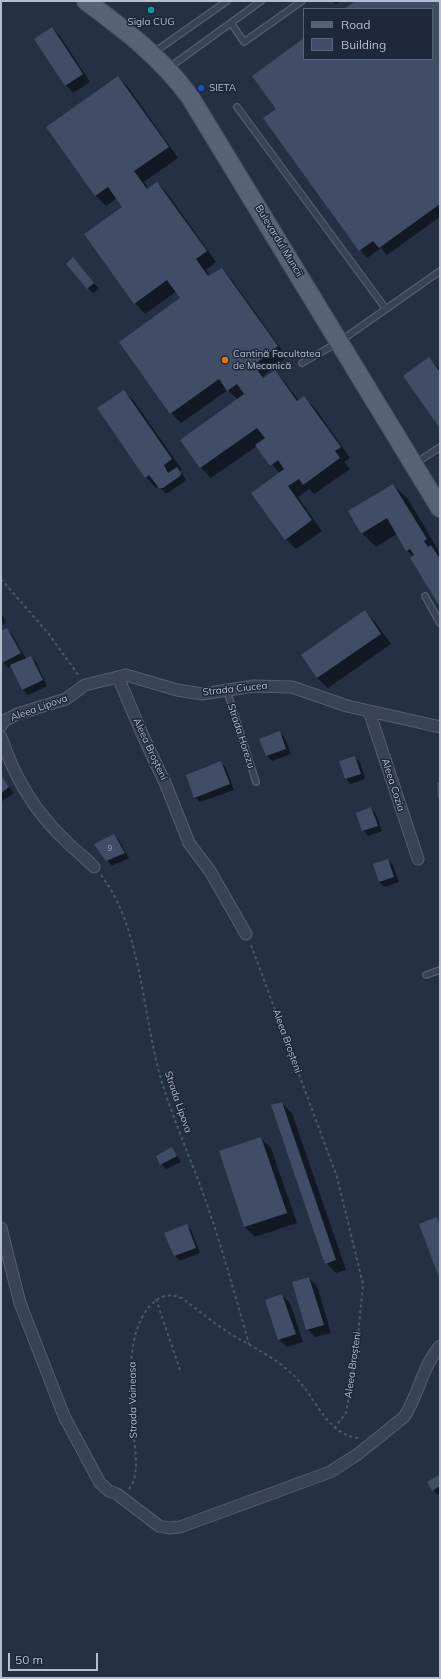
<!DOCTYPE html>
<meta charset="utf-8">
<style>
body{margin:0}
#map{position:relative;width:441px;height:1679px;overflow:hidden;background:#253045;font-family:Mulish,sans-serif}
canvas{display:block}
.frame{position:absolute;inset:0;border:2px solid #b7bece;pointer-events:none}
.legend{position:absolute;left:303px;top:8px;width:130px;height:52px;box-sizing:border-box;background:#1e283a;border:1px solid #5b6475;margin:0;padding:5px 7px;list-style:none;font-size:12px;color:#b7bece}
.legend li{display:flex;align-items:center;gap:8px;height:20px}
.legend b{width:20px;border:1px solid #5b6475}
.scale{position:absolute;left:8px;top:1653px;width:90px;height:18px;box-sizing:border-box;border:2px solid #b7bece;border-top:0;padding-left:5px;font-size:12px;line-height:14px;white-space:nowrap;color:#b7bece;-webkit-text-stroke:3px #1e283a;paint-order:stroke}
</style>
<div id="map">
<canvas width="441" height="1679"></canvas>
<div class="frame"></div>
<ul class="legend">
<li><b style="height:5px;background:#576275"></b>Road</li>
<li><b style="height:11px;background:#414d66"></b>Building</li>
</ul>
<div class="scale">50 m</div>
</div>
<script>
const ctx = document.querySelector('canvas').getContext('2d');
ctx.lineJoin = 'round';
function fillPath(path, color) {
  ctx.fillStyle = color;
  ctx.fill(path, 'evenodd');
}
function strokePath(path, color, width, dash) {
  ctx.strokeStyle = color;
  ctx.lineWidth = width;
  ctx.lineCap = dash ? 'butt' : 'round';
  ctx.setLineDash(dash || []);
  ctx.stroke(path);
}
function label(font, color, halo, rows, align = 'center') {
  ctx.font = font + ' Mulish,sans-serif';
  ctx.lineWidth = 3;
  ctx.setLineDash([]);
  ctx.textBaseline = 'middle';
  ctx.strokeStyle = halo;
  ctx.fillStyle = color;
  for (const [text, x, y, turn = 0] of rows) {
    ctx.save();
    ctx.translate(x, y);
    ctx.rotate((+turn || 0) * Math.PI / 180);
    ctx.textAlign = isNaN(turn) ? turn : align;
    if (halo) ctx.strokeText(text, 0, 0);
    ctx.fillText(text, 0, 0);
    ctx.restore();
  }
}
fillPath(new Path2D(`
 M333,1H341L336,4Z
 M357,1H440V217L387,255L381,248L367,258L360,250L277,109L304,39V59H432V9H346Z
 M52,28L60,36L90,82L73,93L66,85Z
 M118,77L128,87L178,158L144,182L149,189L157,183L167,193L216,262L206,270L210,276L222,269L232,280L287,357L263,376L265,378L275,371L285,382L299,401L304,398L315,408L350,458L344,462L350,469L314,494L309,489L298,497L322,531L296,549L286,539L280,474L257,446L211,478L201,468L182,440L238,400L228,390L181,423L171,413L182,298L177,291L145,314L135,303L86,234L123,207L117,198L106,206L96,196L47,127Z
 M78,264L99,289L93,293L88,288Z
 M429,359L440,369V427L404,376Z
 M124,391L134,401L182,470L180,471L186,479L185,481L168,493H165L159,486L156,488L146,477L99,409Z
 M393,485L408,499L440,553V605L414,557L407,550L397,534L376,547L362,533Z
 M1,612L6,623L1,625Z
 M365,612L375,622L391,644L328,688L317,678Z
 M7,629L12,634L26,659L31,657L36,662L47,686L28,695L23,690L11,666L8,668L3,662L1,660V632Z
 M280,733L285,738L291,754L272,761L267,756Z
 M355,757L360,762L365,779L351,784L346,779Z
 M221,762L226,768L234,790L200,802L195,797Z
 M1,776L14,793L1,802Z
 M371,808L376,814L382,831L368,836L363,830Z
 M114,835L119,840L129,858L112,866L107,860Z
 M388,860L393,865L399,882L385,887L379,882L374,865Z
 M282,1103L292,1113L346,1270L336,1273L326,1263Z
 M261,1138L271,1148L297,1223L255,1237L245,1227L220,1151Z
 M172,1148L181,1162L166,1169L161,1164Z
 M186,1225L191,1230L200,1253L180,1261L175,1256L166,1233Z
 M309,1278L317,1286L331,1333L315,1337L307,1329Z
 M282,1295L290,1303L303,1342L287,1347L279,1340Z
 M440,1476V1494L438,1495L433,1490Z`), '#0007');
fillPath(new Path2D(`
 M355,1H440V204L379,248L373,241L359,251L263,118L276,109L252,76L304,38V59H432V9H344Z
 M52,27L83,74L65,86L34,39Z
 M118,76L169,147L134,171L147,189L157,182L207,251L196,259L208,276L222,268L278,346L254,365L263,378L275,370L297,401L304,396L341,447L335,451L340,458L303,485L299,479L288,486L312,520L285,540L251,493L284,469L278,460L270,466L255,445L265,438L257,428L200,468L180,440L244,394L237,384L227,391L219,379L170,414L119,342L180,298L167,280L134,304L84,234L122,207L108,187L95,196L46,127Z
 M73,257L94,283L87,289L66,264Z
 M429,357L440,372L439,427L403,376Z
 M124,390L172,459L164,465L168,473L177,467L181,473L180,476L163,488H159L149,475L145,478L97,408Z
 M393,484L427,539L424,541L428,547L431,545L440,559V607L410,558L414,555L410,549L406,551L387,518L361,534L348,511Z
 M365,610L381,634L317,678L301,655Z
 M7,628L21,653L2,663L1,631Z
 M31,656L43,680L22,690L10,665Z
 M280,731L286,749L266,756L259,739Z
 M355,756L361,774L345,779L339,761Z
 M221,761L230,784L194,798L186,775Z
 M1,775L9,787L1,793Z
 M437,782H440V799H438Z
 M371,807L378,826L362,831L356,813Z
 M114,834L125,853L106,861L94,844Z
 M388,859L394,877L379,882L373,864Z
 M282,1102L336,1260L325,1264L271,1105Z
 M261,1137L287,1213L244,1227L219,1151Z
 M172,1147L177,1156L160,1165L156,1156Z
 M437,1217L440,1226V1280L419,1224Z
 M187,1224L196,1248L174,1256L164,1233Z
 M309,1277L324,1325L306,1330L292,1282Z
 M282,1294L296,1334L278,1340L265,1300Z
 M440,1474V1486L432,1491L427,1482Z`), '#414d66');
const service = new Path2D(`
 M231,23L244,42L302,1
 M153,53L227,1
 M170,67L261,1
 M237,107L386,309
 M302,363L339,342L440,271
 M416,463L440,447
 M425,596L440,623
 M227,691L256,782
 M426,975L440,970`);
const minor = new Path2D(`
 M118,677L143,736L166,785L189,843L210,871L246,934
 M369,711L418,859
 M1,726L4,721L17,714L66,699L85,685L126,675L177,690L202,694L254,686L292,687L347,706L440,727
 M1,737C14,776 35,812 65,840C74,850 85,857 94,867
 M1,1228L20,1303L64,1416L100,1483L109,1491L117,1494L159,1526L169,1528L180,1527L330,1472L358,1454L404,1417C419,1394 422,1367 440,1346`);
const primary = new Path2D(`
 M86,1C125,30 161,57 190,97L440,508`);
strokePath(service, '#555e6f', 8);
strokePath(minor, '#555e6f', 13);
strokePath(primary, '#434c5e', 20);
strokePath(new Path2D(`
 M1,579L48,633L79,676
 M101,875C144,931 142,1023 164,1089C176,1126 192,1162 205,1199C222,1247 235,1295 249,1344
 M251,945L337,1177L363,1284L356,1356L346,1413L335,1427
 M156,1299L180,1370
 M129,1489C140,1476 135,1452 134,1436C131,1399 123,1336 150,1306C160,1295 169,1293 182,1298C199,1311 216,1325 234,1336C257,1349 281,1361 299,1381C317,1401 328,1435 359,1438`), '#455d62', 2, [3, 3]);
strokePath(service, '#394355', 5.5);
strokePath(minor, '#394355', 11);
strokePath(primary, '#576275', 18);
strokePath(new Path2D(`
 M78,1L139,46L164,72L190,106L440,516
 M92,1C128,28 162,51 189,88L440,501`), '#5b667c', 1);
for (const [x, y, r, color] of [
 [151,10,4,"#0f9aa8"],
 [201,88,4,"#1a4fb4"],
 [225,360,4,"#e8710a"]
]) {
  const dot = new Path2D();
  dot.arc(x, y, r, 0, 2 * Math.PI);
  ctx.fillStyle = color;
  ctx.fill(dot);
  strokePath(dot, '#1e283a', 1.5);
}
label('8px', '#9aa2b4', null, [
 ["9",110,849]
]);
label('10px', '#b7bece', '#1e283a', [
 ["Sigla CUG",151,22,"center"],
 ["SIETA",209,88],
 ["Cantină Facultatea",233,354],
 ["de Mecanică",233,366]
], 'left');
label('10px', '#b7bece', '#1e283a', [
 ["Bulevardul Muncii",279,241,59],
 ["Strada Ciucea",235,689,-6],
 ["Aleea Lipova",39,708,-20],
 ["Strada Horezu",241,736,72],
 ["Aleea Broșteni",150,749,65],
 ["Aleea Cozia",393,785,72],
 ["Aleea Broșteni",287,1041,70],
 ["Strada Lipova",178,1102,71],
 ["Aleea Broșteni",353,1365,-82],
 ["Strada Voineasa",133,1400,-91]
]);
</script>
